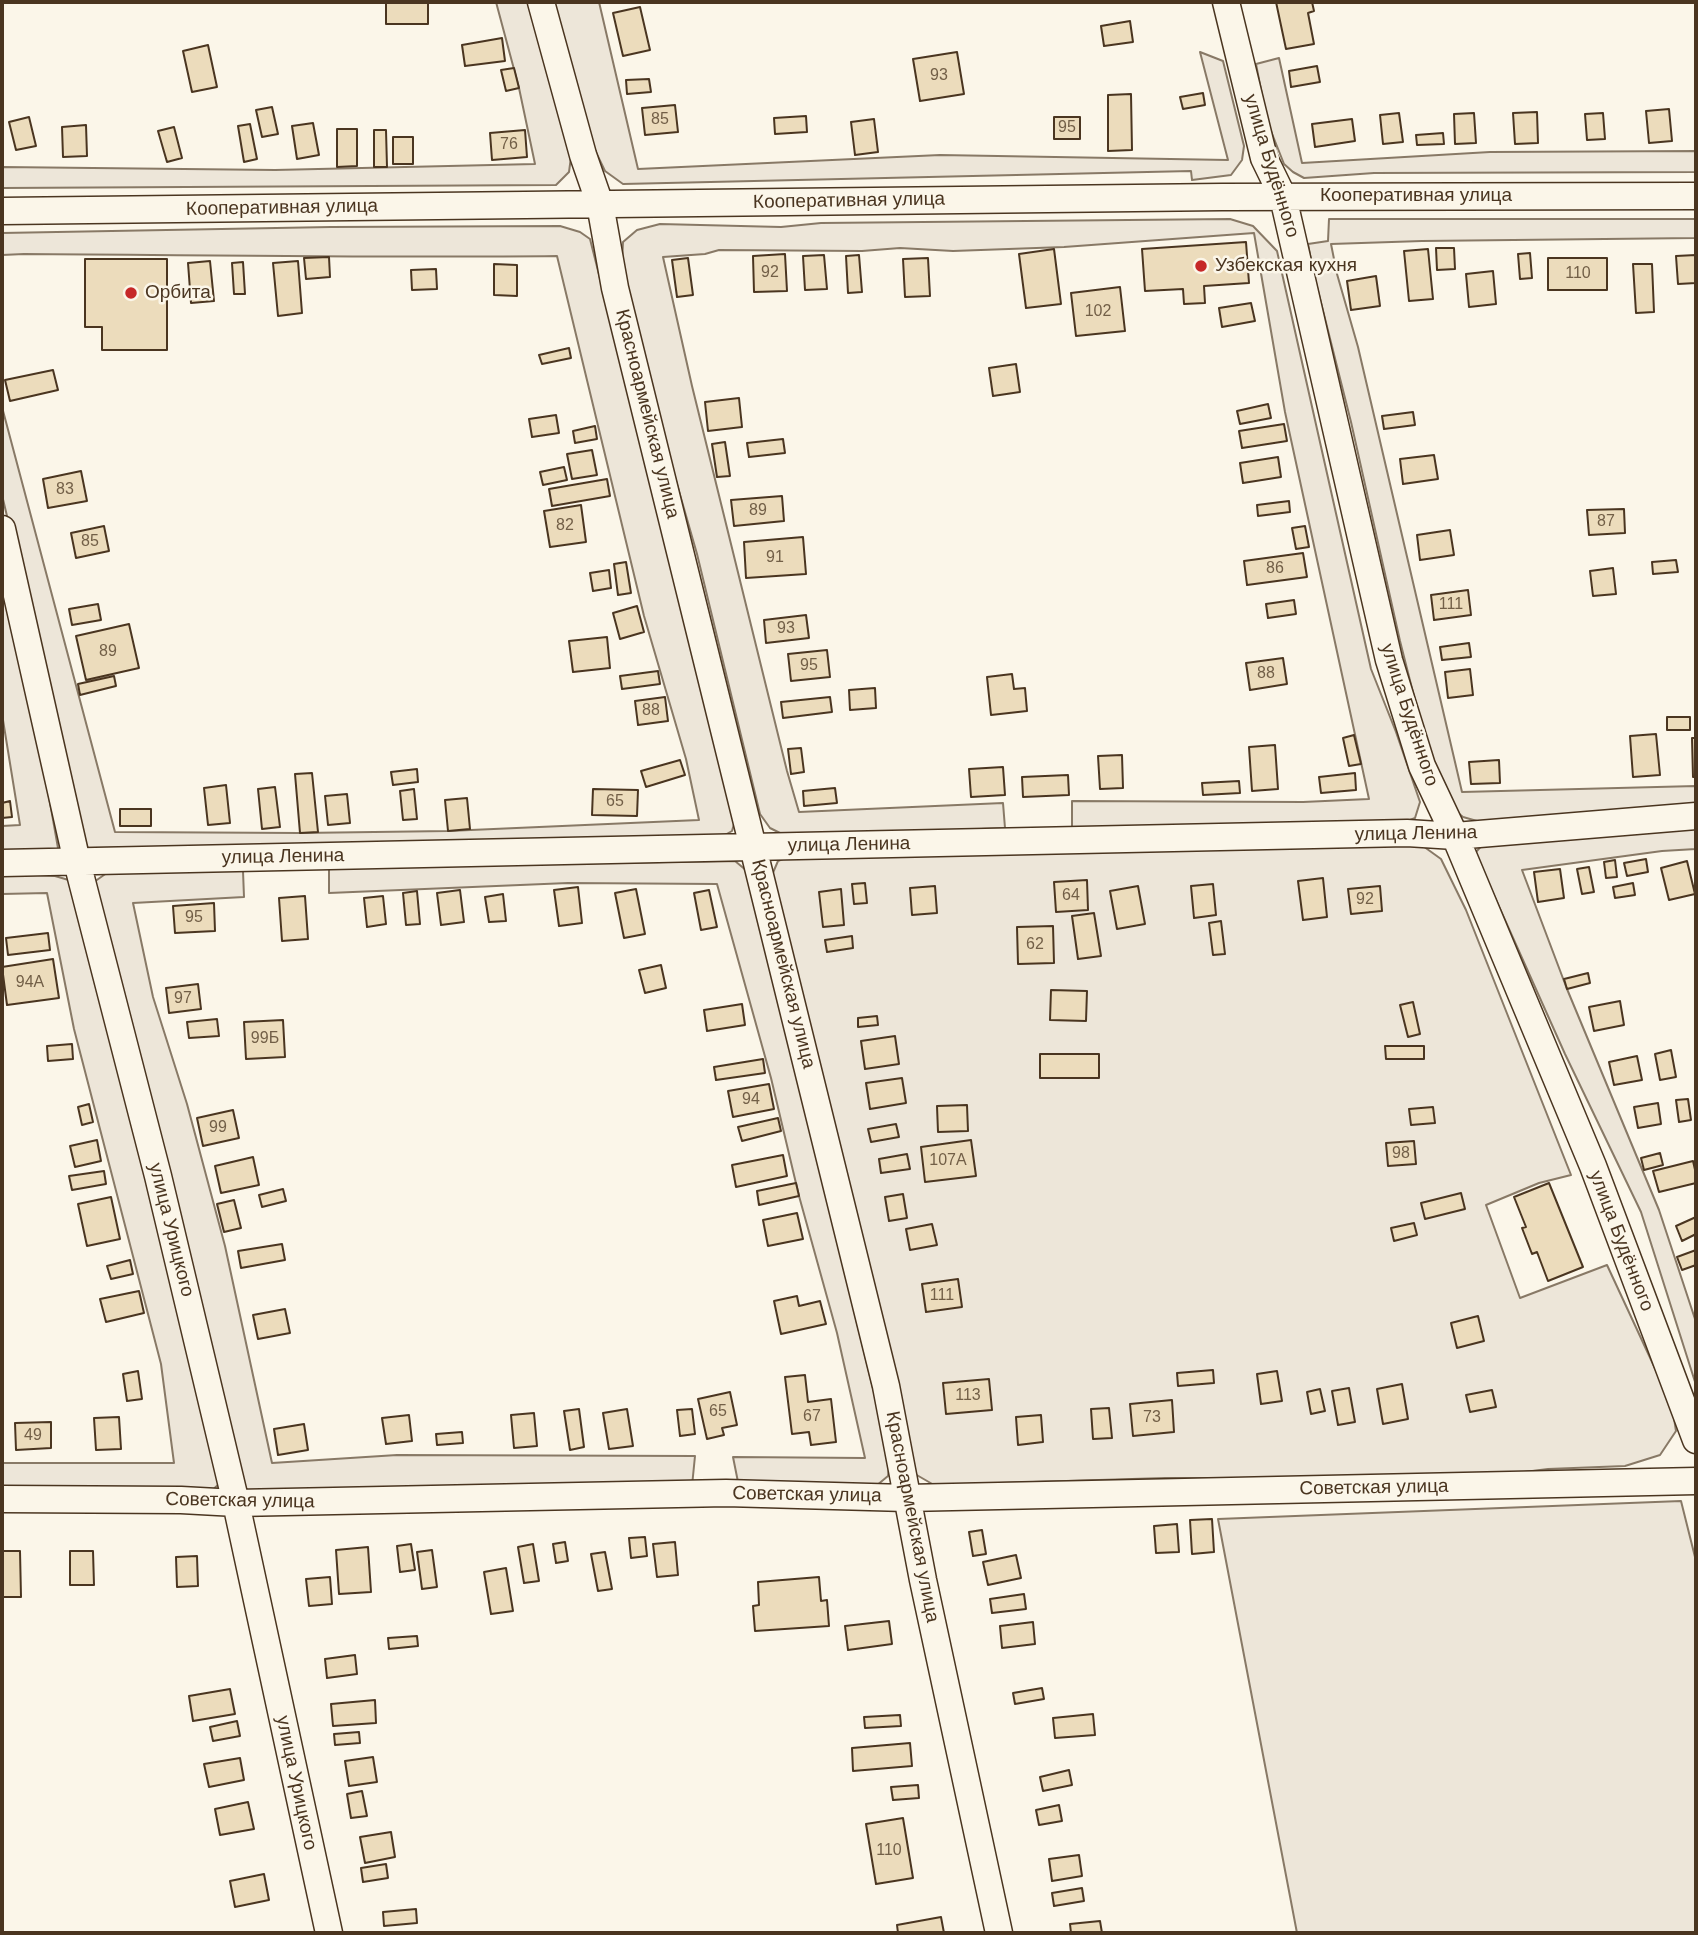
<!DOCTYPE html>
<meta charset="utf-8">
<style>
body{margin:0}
#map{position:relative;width:1698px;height:1935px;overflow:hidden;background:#fbf6e9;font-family:Arial,sans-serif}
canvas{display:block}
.frame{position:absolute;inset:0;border:4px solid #4a3520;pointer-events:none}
</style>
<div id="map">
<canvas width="1698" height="1935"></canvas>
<div class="frame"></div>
</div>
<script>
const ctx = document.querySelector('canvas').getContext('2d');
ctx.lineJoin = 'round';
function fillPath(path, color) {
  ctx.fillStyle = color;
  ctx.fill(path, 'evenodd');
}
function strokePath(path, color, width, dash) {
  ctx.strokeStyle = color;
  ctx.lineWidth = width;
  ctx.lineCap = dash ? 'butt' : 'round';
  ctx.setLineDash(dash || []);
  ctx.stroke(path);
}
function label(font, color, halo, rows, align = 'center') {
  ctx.font = font + ' Arial,sans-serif';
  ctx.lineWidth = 5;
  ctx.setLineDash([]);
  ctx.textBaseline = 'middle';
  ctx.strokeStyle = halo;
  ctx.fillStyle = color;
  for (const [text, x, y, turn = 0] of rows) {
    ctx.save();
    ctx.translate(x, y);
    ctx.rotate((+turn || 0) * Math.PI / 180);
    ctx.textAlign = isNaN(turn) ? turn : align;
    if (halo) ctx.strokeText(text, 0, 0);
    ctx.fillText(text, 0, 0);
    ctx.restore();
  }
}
const green = new Path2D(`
 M496,2H531L571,157L569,172L556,185L2,188V167L275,170L535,164L519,88Z
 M554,2H599L638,169L940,155L1228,160L1200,52L1223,61L1244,146L1242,160L1231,175L1192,180L1191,171L623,184L605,171L592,144Z
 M1279,58L1302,163L1490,152L1696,151V172L1374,173L1304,178L1293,172L1284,164L1267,121L1256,64Z
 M1230,219L1253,226L1277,251L1371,669L1396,732L1420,802L1415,818L1400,824L1072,828V801L1303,802L1369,799L1285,412L1254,233L1064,247L953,251L900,248L862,251L719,250L705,254L663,257L692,386L787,771L799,812L1003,803L1005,828L788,837L770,828L760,814L697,554L660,425L622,263L623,242L637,230L660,224L781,227L821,223Z
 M1329,219H1696V238L1422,241L1331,244L1337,274L1358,347L1462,792L1696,786V808L1484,823L1463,817L1451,807L1422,728L1400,641L1351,422L1313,271L1308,244L1328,241Z
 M560,226L580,232L590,239L736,817L732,831L714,841L88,848L77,832L38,647L2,495V407L115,832L300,833L448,831L699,820L686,759L644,616L557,256C380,258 202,255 24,254L2,255V233L331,227Z
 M2,580L46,780L58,848L52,853H2V826L20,825L2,714Z
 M1696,824V849L1662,851L1522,870L1567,989L1659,1210L1696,1322V1385L1641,1212L1565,1054L1475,853L1486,841Z
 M1416,841L1441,859L1466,910L1571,1175L1539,1183L1486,1205L1520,1298L1607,1265L1672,1405L1676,1431L1660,1455L1625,1466L1548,1469L1469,1479L1165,1478L934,1485L915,1474L772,875L778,861L790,856Z
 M735,861L747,871L890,1458L888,1476L876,1486L739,1487L733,1457L865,1458L837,1333L799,1196L771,1078L717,884L568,883L329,893V867Z
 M111,870L243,871L244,897L133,903L153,997L187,1104L225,1246L272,1463L397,1455L695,1456L692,1486L250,1493L242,1488L94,882Z
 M2,873L55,876L72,881L82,901L219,1484L209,1493L2,1490V1463H174L161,1364L74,1029L47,893L2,894Z
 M1681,1501L1696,1561V1933H1297L1218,1519Z`);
fillPath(green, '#ede6d9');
strokePath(green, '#887966', 2);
const building = new Path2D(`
 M386,2H428V24H386Z
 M1276,2H1312L1314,11L1308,13L1314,44L1286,49Z
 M640,7L650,50L623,56L613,13Z
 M1130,21L1133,42L1104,46L1101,26Z
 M502,38L505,61L465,66L462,45Z
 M208,45L217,87L192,92L183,51Z
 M957,52L964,94L920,101L913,59Z
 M1317,66L1320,82L1291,87L1289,71Z
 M514,68L519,88L506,91L501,70Z
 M649,79L651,92L627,94L626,80Z
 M1203,93L1205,105L1183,109L1180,97Z
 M1131,94L1132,150L1108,151V95Z
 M675,105L678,132L645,135L642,108Z
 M272,107L278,134L262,137L256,110Z
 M1669,109L1672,141L1649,143L1646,111Z
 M1537,112L1538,143L1515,144L1513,113Z
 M1399,113L1403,142L1383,144L1380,115Z
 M1474,113L1476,143L1455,144L1454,114Z
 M1603,113L1605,139L1587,140L1585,114Z
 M806,116L807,132L775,134L774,118Z
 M29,117L36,146L16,150L9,122Z
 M1054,117H1080V139H1054Z
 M874,119L878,152L855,155L851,122Z
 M1352,119L1355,141L1315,147L1312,124Z
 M313,123L319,155L297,159L292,126Z
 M250,124L257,159L244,162L238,126Z
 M86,125L87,156L63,157L62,127Z
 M174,127L182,158L167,162L158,131Z
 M337,129H357V166L337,167Z
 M374,130H386L387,167H374Z
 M525,130L527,157L492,160L490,133Z
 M1443,133L1444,144L1417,145L1416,135Z
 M393,137H413V164H393Z
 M1246,242L1249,283L1204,286L1205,303L1184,304L1183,289L1145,291L1142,249Z
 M1436,248H1454L1455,269L1437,270Z
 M1054,249L1061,304L1026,308L1019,254Z
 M1428,249L1433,299L1409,301L1404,251Z
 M1530,253L1532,278L1520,279L1518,254Z
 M785,254L787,291L754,292L753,256Z
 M824,255L827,289L805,290L803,256Z
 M859,255L862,292L848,293L846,256Z
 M1696,255V283L1678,284L1676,256Z
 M329,257L330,277L306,279L304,258Z
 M688,258L693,295L677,297L672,260Z
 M928,258L930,296L905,297L903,259Z
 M1548,258H1607V290H1548Z
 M85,259H167V350H102V327H85Z
 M210,261L214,301L191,303L188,263Z
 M298,261L302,313L278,316L273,263Z
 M243,262L245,294H234L232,263Z
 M494,264L517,265V296L494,295Z
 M1633,264H1652L1654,312L1636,313Z
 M436,269L437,289L412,290L411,270Z
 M1493,271L1496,304L1469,307L1466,274Z
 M1376,276L1380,306L1351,310L1347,281Z
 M1120,287L1125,331L1076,336L1071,293Z
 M1251,303L1255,321L1222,327L1219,308Z
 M569,348L571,358L542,364L539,355Z
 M1016,364L1020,392L993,396L989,368Z
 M53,370L58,390L10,401L5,380Z
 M739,398L742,427L708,431L705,402Z
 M1268,404L1271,418L1240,424L1237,411Z
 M1413,412L1415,425L1384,429L1382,416Z
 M556,415L559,433L532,437L529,419Z
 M1284,424L1287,441L1242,448L1239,431Z
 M595,426L597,439L575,443L573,431Z
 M783,439L785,453L749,457L747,443Z
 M725,442L730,476L717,477L712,444Z
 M592,450L597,475L572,479L567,454Z
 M1434,455L1438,479L1403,484L1400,459Z
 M1278,457L1281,477L1243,483L1240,463Z
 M564,467L567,480L543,485L540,472Z
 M81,471L87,501L48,508L43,479Z
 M607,479L610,496L552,506L549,489Z
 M782,496L784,521L734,526L731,500Z
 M1289,501L1290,512L1258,516L1257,505Z
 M581,505L586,542L550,547L544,511Z
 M1624,509L1625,533L1589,535L1587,510Z
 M104,526L109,551L76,558L71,533Z
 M1305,526L1309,547L1296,549L1292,528Z
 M1450,530L1454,555L1420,560L1417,535Z
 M803,537L806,574L746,578L744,542Z
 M1303,553L1307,577L1247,585L1244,561Z
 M1676,560L1678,572L1653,574L1652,562Z
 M626,562L631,593L618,595L614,564Z
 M1613,568L1616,594L1593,596L1590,571Z
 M609,570L611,588L593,591L590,573Z
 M1468,590L1471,615L1434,620L1431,595Z
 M1294,600L1296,614L1268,618L1266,604Z
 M98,604L101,620L72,625L69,609Z
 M637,606L644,632L620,639L613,613Z
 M806,615L809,638L766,643L764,620Z
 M129,624L139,668L86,680L76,636Z
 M607,637L610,668L573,672L569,641Z
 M1469,643L1471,657L1442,660L1440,647Z
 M827,650L830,677L791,681L788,654Z
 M1283,658L1287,684L1250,690L1246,663Z
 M1470,669L1473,695L1448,698L1445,672Z
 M658,671L660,684L622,689L620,676Z
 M1012,674L1014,689L1025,688L1027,711L991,715L987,677Z
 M114,676L116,686L80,695L78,684Z
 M875,688L876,708L850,710L849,690Z
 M665,697L668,721L638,725L635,701Z
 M830,697L832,712L783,718L781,702Z
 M1667,717H1690V730H1667Z
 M1656,734L1660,775L1633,777L1630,736Z
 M1354,735L1361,764L1349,766L1343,738Z
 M1692,738H1696V777H1693Z
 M1275,745L1278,789L1252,791L1249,747Z
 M801,748L804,772L791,774L788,749Z
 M1122,755L1123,788L1100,789L1098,756Z
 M680,760L685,775L646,787L641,771Z
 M1499,760L1500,783L1471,784L1469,762Z
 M1003,767L1005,795L971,797L969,769Z
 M417,769L418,782L393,785L391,772Z
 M312,773L318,832L300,833L295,774Z
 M1355,773L1356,790L1321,793L1319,777Z
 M1068,775L1069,795L1023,797L1022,777Z
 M1239,781L1240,793L1203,795L1202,783Z
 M226,785L230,823L208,825L204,788Z
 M275,787L280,827L262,829L258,789Z
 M835,788L837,803L804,806L803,791Z
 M414,789L417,819L403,820L400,791Z
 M593,789L638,790L637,816L592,815Z
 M347,794L350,823L328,825L325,796Z
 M467,798L470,829L448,831L445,800Z
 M10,801L12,817L2,818V803Z
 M120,809H151V826H120Z
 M1646,859L1648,872L1627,876L1624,863Z
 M1615,860L1617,877L1606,878L1604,862Z
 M1687,861L1695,894L1669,900L1661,868Z
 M1589,867L1594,892L1582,894L1577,869Z
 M1560,869L1564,898L1538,902L1534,872Z
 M1323,878L1327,917L1303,920L1298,881Z
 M1087,880L1088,910L1056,912L1054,882Z
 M865,883L867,903L854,904L852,884Z
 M1633,883L1635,895L1615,898L1613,887Z
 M1213,884L1216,915L1194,918L1191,886Z
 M935,886L937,913L912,915L910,888Z
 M1138,886L1145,924L1117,929L1110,891Z
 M1380,886L1382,911L1351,914L1348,889Z
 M578,887L582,923L559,926L554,890Z
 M636,889L645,934L624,938L615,893Z
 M841,889L844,925L823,927L819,892Z
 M460,890L464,922L441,925L437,893Z
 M709,890L717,927L701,930L694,893Z
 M417,891L420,924L406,925L403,893Z
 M503,894L506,921L489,922L485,897Z
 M305,896L308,939L282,941L279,898Z
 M383,896L386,924L367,927L364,898Z
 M214,903L215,931L175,933L173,906Z
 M1094,913L1101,956L1078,959L1072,916Z
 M1221,921L1225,954L1213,955L1209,923Z
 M1053,926L1054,963L1018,964L1017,927Z
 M48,933L50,950L8,955L6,938Z
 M852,936L853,948L827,952L825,940Z
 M53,959L59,998L7,1005L2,967Z
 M661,965L666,988L645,993L639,970Z
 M1588,973L1590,983L1567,989L1564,979Z
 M198,984L201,1009L169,1013L166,988Z
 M1051,990L1087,991L1086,1021L1050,1020Z
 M1620,1001L1624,1025L1594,1031L1589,1007Z
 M1413,1002L1420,1034L1408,1037L1400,1005Z
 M742,1004L745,1025L707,1031L704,1010Z
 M877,1016L878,1025L858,1027V1018Z
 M217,1019L219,1036L189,1038L187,1022Z
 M283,1020L285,1057L246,1059L244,1022Z
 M895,1036L899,1064L865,1069L861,1041Z
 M72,1044L73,1059L48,1061L47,1046Z
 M1385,1046H1424V1059H1386Z
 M1671,1050L1676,1077L1660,1080L1655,1054Z
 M1040,1054H1099V1078H1040Z
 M1637,1056L1642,1080L1614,1085L1609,1062Z
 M763,1059L765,1073L716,1080L714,1067Z
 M902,1078L906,1103L870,1109L866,1083Z
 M769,1084L774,1109L733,1117L728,1091Z
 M1688,1099L1691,1120L1679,1122L1676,1100Z
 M1658,1103L1661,1124L1638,1128L1634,1107Z
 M89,1104L93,1122L82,1125L78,1107Z
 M967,1105L968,1131L938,1132L937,1106Z
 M1433,1107L1435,1123L1411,1125L1409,1109Z
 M233,1110L239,1138L203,1146L197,1118Z
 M778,1118L781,1131L742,1141L738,1127Z
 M896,1124L899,1137L871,1142L868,1129Z
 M97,1140L101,1161L75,1167L70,1146Z
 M971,1140L976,1176L925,1182L921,1147Z
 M1414,1141L1416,1164L1388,1166L1386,1143Z
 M1660,1153L1663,1165L1644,1170L1641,1158Z
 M907,1154L910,1169L881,1173L879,1159Z
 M783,1155L787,1176L736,1187L732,1165Z
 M253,1157L259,1185L221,1193L215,1166Z
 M1693,1161L1696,1174V1183L1659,1192L1653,1171Z
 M104,1171L106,1184L72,1190L69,1176Z
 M796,1183L799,1196L759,1205L757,1191Z
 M1549,1183L1583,1267L1548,1281L1537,1252L1532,1254L1522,1228L1526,1227L1514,1197Z
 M283,1189L286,1201L262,1207L259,1195Z
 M1461,1193L1465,1209L1425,1219L1421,1203Z
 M903,1194L907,1218L889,1221L885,1197Z
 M111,1197L120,1239L87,1246L78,1204Z
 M234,1200L241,1228L224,1232L217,1204Z
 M797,1213L803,1239L768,1246L763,1220Z
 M1696,1217V1234L1682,1241L1676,1226Z
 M1414,1223L1417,1235L1394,1241L1391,1228Z
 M932,1224L937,1245L910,1250L906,1229Z
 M282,1244L285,1260L241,1268L238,1251Z
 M1696,1250V1265L1682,1270L1677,1257Z
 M130,1260L133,1274L111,1279L107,1266Z
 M958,1279L962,1307L926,1312L922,1284Z
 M139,1291L144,1313L106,1322L100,1299Z
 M797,1296L799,1306L820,1301L826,1324L781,1334L774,1301Z
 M285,1309L290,1333L258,1339L253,1315Z
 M1478,1316L1484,1341L1457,1348L1451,1323Z
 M1213,1370L1214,1383L1178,1386L1177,1373Z
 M138,1371L142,1399L127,1401L123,1374Z
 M1277,1371L1282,1401L1261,1404L1257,1374Z
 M805,1375L808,1402L831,1399L836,1442L811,1445L809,1432L792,1434L785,1377Z
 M989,1379L992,1410L946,1414L943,1383Z
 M1402,1384L1408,1419L1383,1424L1377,1389Z
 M1349,1388L1355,1422L1338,1425L1332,1391Z
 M1320,1389L1325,1411L1311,1414L1307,1392Z
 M1492,1390L1496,1407L1470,1412L1466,1395Z
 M730,1392L737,1425L722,1428L724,1435L707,1439L698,1399Z
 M1172,1400L1174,1432L1133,1436L1130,1404Z
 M1109,1408L1112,1438L1093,1439L1091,1409Z
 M579,1409L584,1447L570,1450L564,1411Z
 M627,1409L633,1446L609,1449L603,1413Z
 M692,1409L695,1434L680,1436L677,1410Z
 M534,1413L537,1446L514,1448L511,1415Z
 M409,1415L412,1441L386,1444L382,1418Z
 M1041,1415L1043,1442L1018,1445L1016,1417Z
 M119,1417L121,1449L96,1450L94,1418Z
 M51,1422V1448L16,1450L15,1423Z
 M304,1424L308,1450L278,1455L274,1429Z
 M462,1432L463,1443L437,1445L436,1434Z
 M1212,1519L1214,1552L1192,1554L1190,1520Z
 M1177,1524L1179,1552L1156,1553L1154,1526Z
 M982,1530L986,1554L973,1556L969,1532Z
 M645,1537L647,1556L631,1558L629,1538Z
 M565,1542L568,1561L556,1563L553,1544Z
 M675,1542L678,1575L657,1577L653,1544Z
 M411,1544L415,1570L400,1572L397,1546Z
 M533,1544L539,1581L524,1583L518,1547Z
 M368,1547L371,1592L339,1594L336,1550Z
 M432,1550L437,1587L422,1589L417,1552Z
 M2,1551H20L21,1597H2Z
 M70,1551H93L94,1585H70Z
 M605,1552L612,1589L598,1591L591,1554Z
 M1016,1555L1021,1578L988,1585L983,1562Z
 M197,1556L198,1586L177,1587L176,1557Z
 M506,1568L513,1611L491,1614L484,1572Z
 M330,1577L332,1604L309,1606L306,1579Z
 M819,1577L821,1601L827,1600L829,1626L755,1631L753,1606L759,1605L758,1582Z
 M1024,1594L1026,1609L992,1613L990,1599Z
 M889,1621L892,1644L848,1650L845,1626Z
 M1033,1622L1035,1644L1002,1648L1000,1626Z
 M417,1636L418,1646L389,1649L388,1638Z
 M355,1655L357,1674L327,1678L325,1659Z
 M1042,1688L1044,1699L1015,1704L1013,1693Z
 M230,1689L235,1714L193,1721L189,1696Z
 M375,1700L376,1723L333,1726L331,1704Z
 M1093,1714L1095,1735L1055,1738L1053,1718Z
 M900,1715L901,1726L865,1728L864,1717Z
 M237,1721L240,1736L213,1741L210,1727Z
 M359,1732L360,1743L335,1745L334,1734Z
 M910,1743L912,1766L853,1771L852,1748Z
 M373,1757L377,1782L349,1786L345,1761Z
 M240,1758L244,1780L209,1787L204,1764Z
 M1069,1770L1072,1785L1043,1791L1040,1777Z
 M918,1785L919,1798L893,1800L891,1787Z
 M362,1791L367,1816L351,1818L347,1794Z
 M248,1802L254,1829L220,1835L215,1809Z
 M1059,1805L1062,1821L1039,1825L1036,1810Z
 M903,1818L913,1878L876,1884L866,1824Z
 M391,1832L395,1857L365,1863L360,1837Z
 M1079,1855L1082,1876L1052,1881L1049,1859Z
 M386,1864L388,1878L363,1882L361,1868Z
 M264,1874L269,1900L235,1907L230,1881Z
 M1082,1888L1084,1901L1054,1906L1052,1893Z
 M416,1909L417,1923L384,1926L383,1912Z
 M941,1917L944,1933H898L897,1925Z
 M1100,1921L1102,1933H1071L1070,1924Z`);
fillPath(building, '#ecdcbc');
strokePath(building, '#4a3520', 2);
const minor = new Path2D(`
 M541,2L583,155L600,204L615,288L886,1386L923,1580L999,1933
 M1226,2L1264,158L1283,197L1389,660L1422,766L1455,836L1593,1166L1696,1440
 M2,211L1222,197L1696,196
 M2,529L77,862L158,1176L236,1503L329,1933
 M2,863L1407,833L1455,836L1696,816
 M2,1499L181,1500L236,1503L726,1493L906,1498L1696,1481`);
strokePath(minor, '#4a3520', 29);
strokePath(minor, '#fbf6e9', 26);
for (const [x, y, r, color] of [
 [1201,266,7,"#c62828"],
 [131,293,7,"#c62828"]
]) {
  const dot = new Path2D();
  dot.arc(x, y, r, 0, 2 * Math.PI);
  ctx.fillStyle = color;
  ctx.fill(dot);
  strokePath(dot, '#fbf6e9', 2.5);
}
label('16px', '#725f47', null, [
 ["93",939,76],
 ["85",660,120],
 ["95",1067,128],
 ["76",509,145],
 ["92",770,273],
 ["110",1578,274],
 ["102",1098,312],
 ["83",65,490],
 ["89",758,511],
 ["87",1606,522],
 ["82",565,526],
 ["85",90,542],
 ["91",775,558],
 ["86",1275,569],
 ["111",1451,605],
 ["93",786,629],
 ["89",108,652],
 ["95",809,666],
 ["88",1266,674],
 ["88",651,711],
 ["65",615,802],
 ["64",1071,896],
 ["92",1365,900],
 ["95",194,918],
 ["62",1035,945],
 ["94А",30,983],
 ["97",183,999],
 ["99Б",265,1039],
 ["94",751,1100],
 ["99",218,1128],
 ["98",1401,1154],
 ["107А",948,1161],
 ["111",942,1296],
 ["113",968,1396],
 ["65",718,1412],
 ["67",812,1417],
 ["73",1152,1418],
 ["49",33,1436],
 ["110",889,1851]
]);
label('19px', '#4a3520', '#fbf6e9', [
 ["улица Будённого",1271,166,73],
 ["Кооперативная улица",1416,196],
 ["Кооперативная улица",849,201,-1],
 ["Кооперативная улица",282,208,-1],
 ["Красноармейская улица",647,414,76],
 ["улица Будённого",1409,715,72],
 ["улица Ленина",1416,834,-1],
 ["улица Ленина",849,845,-1],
 ["улица Ленина",283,857,-1],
 ["Красноармейская улица",783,964,76],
 ["улица Урицкого",171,1230,76],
 ["улица Будённого",1621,1241,69],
 ["Советская улица",1374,1488,-1],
 ["Советская улица",807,1495,1],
 ["Советская улица",240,1501,1],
 ["Красноармейская улица",912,1517,79],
 ["улица Урицкого",296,1783,78]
]);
label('19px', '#4a3520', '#fbf6e9', [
 ["Узбекская кухня",1215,266],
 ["Орбита",145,293]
], 'left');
</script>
